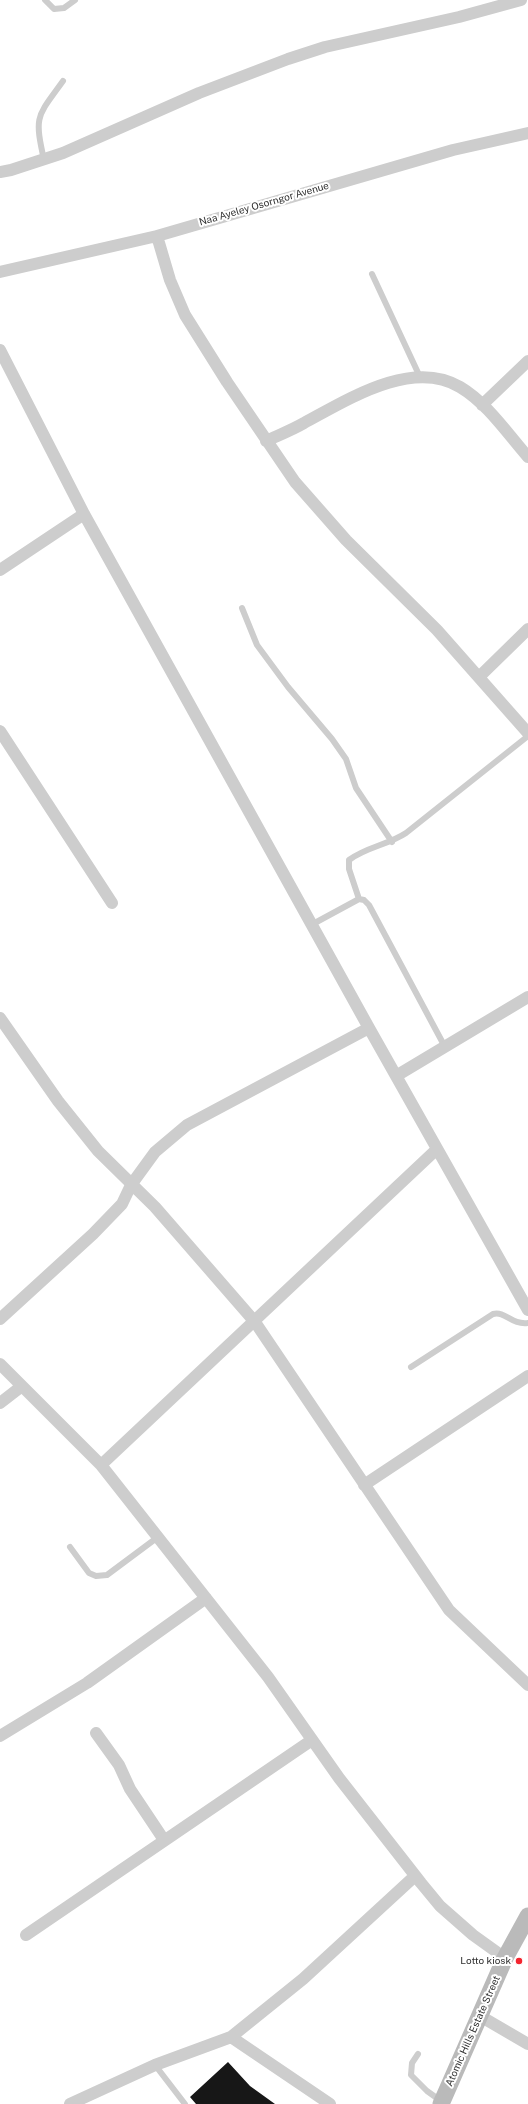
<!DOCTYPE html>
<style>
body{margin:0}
canvas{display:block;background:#fff}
</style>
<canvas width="528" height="2104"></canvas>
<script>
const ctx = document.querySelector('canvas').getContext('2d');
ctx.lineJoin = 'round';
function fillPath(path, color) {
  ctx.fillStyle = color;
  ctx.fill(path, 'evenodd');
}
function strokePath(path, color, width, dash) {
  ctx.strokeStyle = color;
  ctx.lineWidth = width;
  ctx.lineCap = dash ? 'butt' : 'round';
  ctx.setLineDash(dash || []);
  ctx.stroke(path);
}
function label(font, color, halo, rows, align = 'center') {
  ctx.font = font + ' "Public Sans",sans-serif';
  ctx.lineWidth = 4;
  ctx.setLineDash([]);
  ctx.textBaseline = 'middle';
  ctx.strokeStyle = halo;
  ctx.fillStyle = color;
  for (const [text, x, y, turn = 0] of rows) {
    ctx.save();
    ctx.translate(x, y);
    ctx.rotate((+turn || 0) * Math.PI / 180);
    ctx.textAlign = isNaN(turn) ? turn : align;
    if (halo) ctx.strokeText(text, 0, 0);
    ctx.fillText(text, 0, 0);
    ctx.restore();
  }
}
fillPath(new Path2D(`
 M228,2062L250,2086L275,2104H196L190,2097Z`), '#171717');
strokePath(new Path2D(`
 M45,0L54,9L64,8L75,0
 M44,160C34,115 37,117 63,81
 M372,274L420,377
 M242,608L257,645L288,687L332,739L346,759L356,788L392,842
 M359,899L349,869V860C366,847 388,845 406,833L528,736
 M311,925L359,899L364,900L369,905L445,1047
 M411,1367L493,1314C506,1311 511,1325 528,1323
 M70,1547L89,1573L96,1576L107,1575L158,1537
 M418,2054L412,2063L411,2075L427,2091L441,2101
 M155,2065L185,2104`), '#cdcdcd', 6);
strokePath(new Path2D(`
 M0,172L11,170L63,153L199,93L288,59L325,47L459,17L521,0
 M157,236L170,280L185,315L227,382L295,482L346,540L437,630L528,733
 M0,272L157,236L453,150L528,133
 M0,350L84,514L369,1028L528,1310
 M482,405L528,361
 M266,441C279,435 292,430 304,423C347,400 412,358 460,387C487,403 507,433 528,457
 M0,570L84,514
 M479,677L528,629
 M0,731L112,903
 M0,1018L58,1101L98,1151L155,1207L255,1322L449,1610L528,1685
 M396,1076L528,997
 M0,1319L93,1234L122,1204L131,1185L155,1152L187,1125L369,1028
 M0,1364L101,1465L268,1677L339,1778L421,1883L440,1906L473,1935L505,1958
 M0,1403L22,1386
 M101,1465L437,1149
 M364,1485L528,1376
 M96,1733L119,1765L130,1789L164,1840
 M0,1736L87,1683L206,1598
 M26,1935L312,1740
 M480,2016L528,2044
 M231,2037L330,2104
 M70,2104L155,2065L231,2037L303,1979L415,1876`), '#cdcdcd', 12);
strokePath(new Path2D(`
 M441,2104L505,1958L528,1916`), '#bababa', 17);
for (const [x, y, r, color] of [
 [519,1961,4,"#f4252f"]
]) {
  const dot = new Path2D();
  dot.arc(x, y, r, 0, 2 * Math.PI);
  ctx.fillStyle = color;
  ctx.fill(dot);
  strokePath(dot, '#fff', 1.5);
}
label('10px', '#303030', '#fff', [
 ["Naa Ayeley Osorngor Avenue",264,204,-16],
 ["Atomic Hills Estate Street",473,2031,-66]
]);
label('10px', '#303030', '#fff', [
 ["Lotto kiosk",511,1961]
], 'right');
</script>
